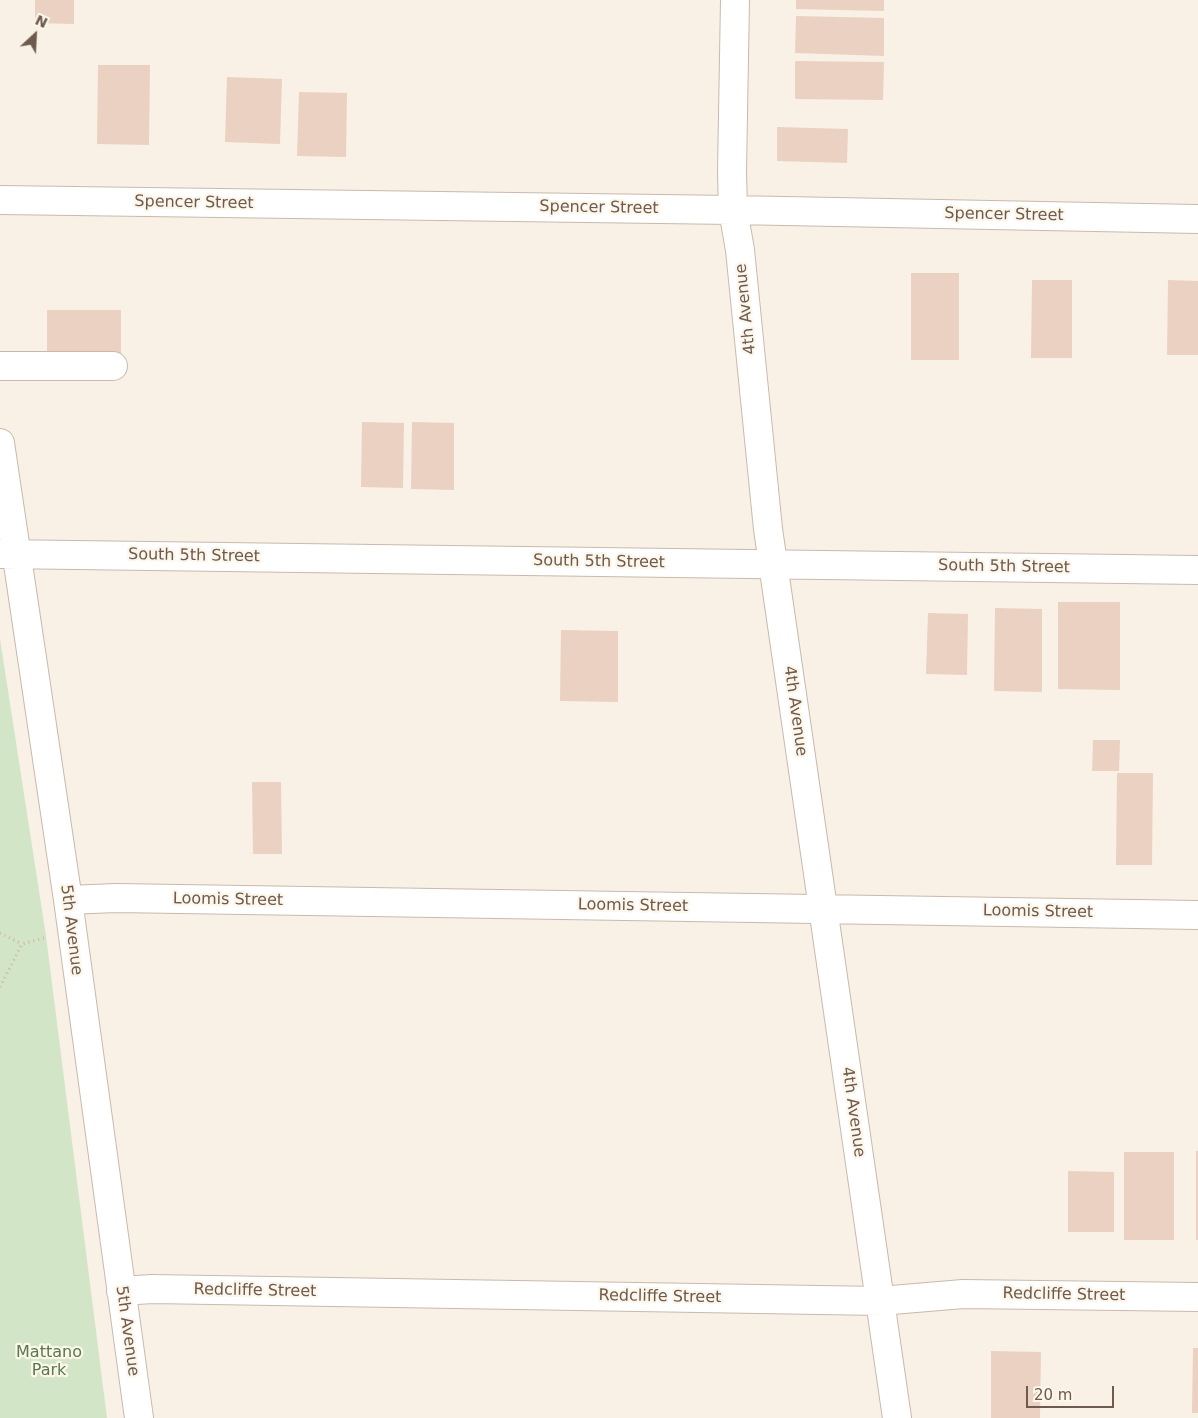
<!DOCTYPE html>
<style>
body{margin:0}
#map{position:relative;width:1198px;height:1418px;overflow:hidden;background:#f9f1e6;font-family:"DejaVu Sans",sans-serif}
canvas{display:block}
.north{position:absolute;left:10px;top:10px;width:50px;height:50px;-webkit-text-stroke:4px #fcf6eb;paint-order:stroke;rotate:25deg;font-size:14px;font-weight:700;line-height:20px;text-align:center;color:#6f5a4e}
.north::after{content:'';display:block;margin:auto;width:18px;height:22px;background:#6f5a4e;clip-path:polygon(50% 0,100% 100%,50% 72%,0 100%)}
.scale{position:absolute;left:1026px;top:1386px;width:88px;height:22px;box-sizing:border-box;border:2px solid #6f5a4e;border-top:0;padding-left:6px;font-size:15px;line-height:18px;white-space:nowrap;color:#6f5a4e;-webkit-text-stroke:4px #fcf6eb;paint-order:stroke}
</style>
<div id="map">
<canvas width="1198" height="1418"></canvas>
<div class="north">N</div>
<div class="scale">20 m</div>
</div>
<script>
const ctx = document.querySelector('canvas').getContext('2d');
ctx.lineJoin = 'round';
function fillPath(path, color) {
  ctx.fillStyle = color;
  ctx.fill(path, 'evenodd');
}
function strokePath(path, color, width, dash) {
  ctx.strokeStyle = color;
  ctx.lineWidth = width;
  ctx.lineCap = dash ? 'butt' : 'round';
  ctx.setLineDash(dash || []);
  ctx.stroke(path);
}
function label(font, color, halo, rows, align = 'center') {
  ctx.font = font + ' "DejaVu Sans",sans-serif';
  ctx.lineWidth = 4.5;
  ctx.setLineDash([]);
  ctx.textBaseline = 'middle';
  ctx.strokeStyle = halo;
  ctx.fillStyle = color;
  for (const [text, x, y, turn = 0] of rows) {
    ctx.save();
    ctx.translate(x, y);
    ctx.rotate((+turn || 0) * Math.PI / 180);
    ctx.textAlign = isNaN(turn) ? turn : align;
    if (halo) ctx.strokeText(text, 0, 0);
    ctx.fillText(text, 0, 0);
    ctx.restore();
  }
}
fillPath(new Path2D(`
 M0,639L46,936L107,1418H0Z`), '#d2e5c6');
fillPath(new Path2D(`
 M35,0H74V24L35,23Z
 M796,0H884V11L796,9Z
 M796,16L884,18V56L795,53Z
 M795,61L884,62L883,100L795,99Z
 M98,65H150L149,145L97,144Z
 M227,77L282,79L280,144L225,142Z
 M299,92L347,93L346,157L297,156Z
 M777,127L848,129L847,163L777,161Z
 M911,273H959V360H911Z
 M1032,280H1072V358H1031Z
 M1168,280L1198,281V355H1167Z
 M47,310H121V357H47Z
 M362,422L404,423L403,488L361,487Z
 M412,422L454,423V490L411,489Z
 M1058,602H1120V690L1058,689Z
 M995,608L1042,609V692L994,691Z
 M928,613L968,614L967,675L926,674Z
 M561,630L618,631V702L560,701Z
 M1093,740H1120L1119,771H1092Z
 M1117,773H1153L1152,865H1116Z
 M252,782H281L282,854H253Z
 M1196,1151H1198V1240H1196Z
 M1124,1152H1174V1240H1124Z
 M1068,1171L1114,1172V1232H1068Z
 M1193,1348H1198V1413H1192Z
 M991,1351L1041,1352L1040,1418H991Z`), '#ebd1c1');
const minor = new Path2D(`
 M735,0L732,172L733,210L740,250L768,529L897,1418
 M0,200L733,210L1198,219
 M0,366H113
 M0,443L68,900L139,1418
 M0,554L1198,570
 M68,900L116,898L1198,915
 M121,1291L152,1289L880,1301L963,1294L1198,1297`);
strokePath(minor, '#c9b9ad', 30);
strokePath(new Path2D(`
 M0,933L22,944
 M0,987L22,944L44,938`), '#cfb5a4', 3, [1, 4]);
strokePath(minor, '#fff', 28);
label('16px', '#6f5a4e', '#fcf6eb', [
 ["Spencer Street",194,203,1],
 ["Spencer Street",599,208,1],
 ["Spencer Street",1004,215,1],
 ["4th Avenue",746,309,-96],
 ["South 5th Street",194,556,1],
 ["South 5th Street",599,562,1],
 ["South 5th Street",1004,567,1],
 ["4th Avenue",795,711,82],
 ["Loomis Street",228,900,1],
 ["Loomis Street",633,906,1],
 ["Loomis Street",1038,912,1],
 ["5th Avenue",71,930,83],
 ["4th Avenue",853,1112,82],
 ["Redcliffe Street",255,1291,1],
 ["Redcliffe Street",1064,1295,1],
 ["Redcliffe Street",660,1297,1],
 ["5th Avenue",127,1331,82]
]);
label('16px', '#58794b', '#fcf6eb', [
 ["Mattano",49,1353],
 ["Park",49,1371]
]);
</script>
